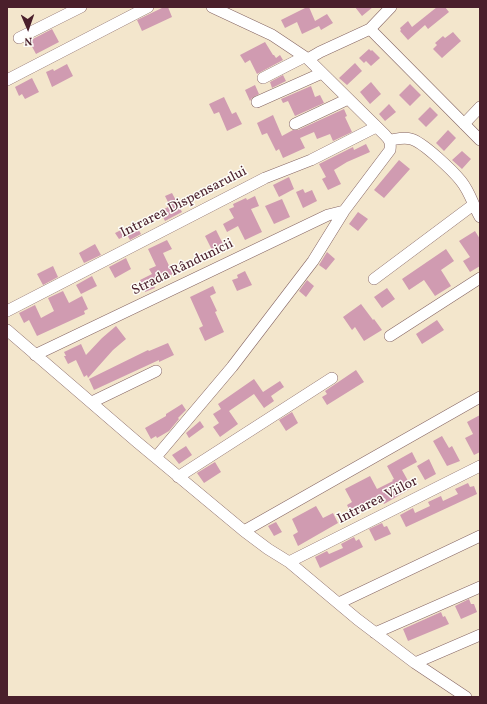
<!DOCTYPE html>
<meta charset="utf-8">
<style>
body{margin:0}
#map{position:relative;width:487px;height:704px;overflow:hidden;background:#f3e6cc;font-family:Vollkorn,serif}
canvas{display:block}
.frame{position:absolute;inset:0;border:8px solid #4a1f2b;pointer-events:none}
.north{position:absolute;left:8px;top:8px;width:40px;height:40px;-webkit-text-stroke:3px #fdfcf7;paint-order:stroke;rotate:178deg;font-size:11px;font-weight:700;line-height:16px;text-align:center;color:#4a1f2b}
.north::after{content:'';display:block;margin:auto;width:14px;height:18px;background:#4a1f2b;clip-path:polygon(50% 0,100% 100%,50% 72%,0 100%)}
</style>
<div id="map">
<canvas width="487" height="704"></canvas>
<div class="frame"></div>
<div class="north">N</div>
</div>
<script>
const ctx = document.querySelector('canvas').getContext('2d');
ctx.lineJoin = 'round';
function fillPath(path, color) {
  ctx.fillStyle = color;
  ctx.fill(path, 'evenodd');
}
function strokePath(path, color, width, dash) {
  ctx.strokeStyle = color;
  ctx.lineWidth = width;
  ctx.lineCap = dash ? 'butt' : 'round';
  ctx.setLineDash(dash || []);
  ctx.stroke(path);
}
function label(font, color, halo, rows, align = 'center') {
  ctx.font = font + ' Vollkorn,serif';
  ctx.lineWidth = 3;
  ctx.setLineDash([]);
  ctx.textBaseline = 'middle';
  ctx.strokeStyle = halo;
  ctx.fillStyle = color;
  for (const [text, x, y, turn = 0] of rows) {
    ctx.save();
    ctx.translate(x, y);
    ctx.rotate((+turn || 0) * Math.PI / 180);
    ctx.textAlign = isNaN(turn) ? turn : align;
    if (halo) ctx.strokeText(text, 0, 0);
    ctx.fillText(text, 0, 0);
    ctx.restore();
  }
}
fillPath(new Path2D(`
 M164,7H168L172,17L142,31L137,20Z
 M307,7H309L315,21L327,14L333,23L321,30L319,26L302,34L297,22L285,28L281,20Z
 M355,7H373L362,16Z
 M437,7H445L449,12L428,29L425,25L408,40L400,31L401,30L400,28L408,21L412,27Z
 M52,29L59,42L36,54L29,41Z
 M453,32L461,41L442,58L433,49L437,45L435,43L443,36L445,38Z
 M265,42L273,55H274L276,58L280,55L283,60L257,74L250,60L245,63L240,55Z
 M369,49L371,51L372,50L380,58L371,66L366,61L364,63L359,58Z
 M355,63L362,71L347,85L339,78Z
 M67,64L73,76L52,87L46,72L53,69L54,71Z
 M283,75L286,81L272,88L270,82Z
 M32,78L39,92L25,99L22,94L19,96L15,87Z
 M371,82L381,94L370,104L360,92Z
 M410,84L421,95L410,106L399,95Z
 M255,85L259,94L252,98L250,101L245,90Z
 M311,86L315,97L320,95L324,103L295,116L288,101L283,103L281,99Z
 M224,97L232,114L236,112L242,124L227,131L219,112L214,114L209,104Z
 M389,104L396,112L385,121L379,114Z
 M430,107L438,115L426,127L418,119Z
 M344,109L347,116L345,117L352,132L333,141L330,134L317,139L314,132L300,138L305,148L283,158L279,149L276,151L267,133L262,135L257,123L273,115L282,136L293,130H298Z
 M448,130L456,138L444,151L436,143Z
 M366,144L370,152L347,162L334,170L341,184L328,190L322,179L326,177L319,164L353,147L354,150Z
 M462,151L471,159L462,169L452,160Z
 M399,160L410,169L384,198L374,190Z
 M289,177L294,189L279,197L273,185Z
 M303,189L305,193L312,190L317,201L303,208L296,192Z
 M172,193L182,212L165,221L160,211L170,206L165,196Z
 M255,196L259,206L251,209L262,232L245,240L238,226L227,232L223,224L234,218L229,209L234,207L233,204L246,198L247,200Z
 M282,199L290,217L274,224L265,206Z
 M358,212L368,219L358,231L349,224Z
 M135,223L141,234L130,240L127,235L119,239L115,233Z
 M216,230L224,246L213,252L205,236Z
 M475,231L480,239V266L470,272L463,261L470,257L459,241Z
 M167,240L172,249L163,253L173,274L153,283L155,288L145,292L140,280L152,274L149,269L156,266L148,249Z
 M95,244L101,255L84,263L79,253Z
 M446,249L454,261L441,270L451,286L435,296L424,280L409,290L402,279Z
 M327,252L335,259L326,270L319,265Z
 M126,258L131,269L115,278L109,267Z
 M53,266L58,277L43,285L37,274Z
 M245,271L252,285L237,291L232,280L238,278L237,275Z
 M92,276L97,286L81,294L76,285Z
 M307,280L314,286L306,297L299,291Z
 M213,286L216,293L210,296L217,311L215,312L224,332L205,341L199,328L203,326L190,297Z
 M387,288L395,299L382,308L374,297Z
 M63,291L69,303L82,296L88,309L84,311L85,314L37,336L29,320L24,323L19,313L35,305L41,318L54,311L48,298Z
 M361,304L373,320L374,319L382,330L364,341L355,327L352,330L343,317Z
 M437,320L444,330L422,344L416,334Z
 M116,326L126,339L113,350L88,378L87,375L84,377L76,360L68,364L64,356H66L64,352L81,344L86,355L102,338Z
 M168,343L174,355L159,362V360L94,390L89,379L148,350L149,351Z
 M356,370L364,382L327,405L322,397L327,394L325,391Z
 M254,379L263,392L280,381L284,387L271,396L274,401L264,408L254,394L229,411L238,424L220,437L213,427L219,423L213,414L221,409L218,404Z
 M182,404L186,410L178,418L179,419L169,431L157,438L156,436L151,439L145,428L166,416V414Z
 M292,412L298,423L286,431L279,420Z
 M480,415V452L474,455L465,438L473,434L467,422Z
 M200,421L204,427L189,438L186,433Z
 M442,436L449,448L452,446L460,461L447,466L433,441Z
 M186,446L192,455L179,464L172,455Z
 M412,452L417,462L402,470L412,488L384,504L381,499L352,515L347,505L352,502L345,489L370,476L377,489L393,481L392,480L394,479L387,466Z
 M429,459L436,474L425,480L417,466Z
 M215,462L221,472L204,483L197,473Z
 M468,483L470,487L474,486L477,494L406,527L400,515L413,508L415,513L430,506L428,502L441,496L443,501L458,494L455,489Z
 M316,506L323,518L333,513L338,523L298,546L293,535L298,532L292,519Z
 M276,522L282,532L274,536L268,526Z
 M382,523L384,527L387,526L391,534L375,541L369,529Z
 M354,537L356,541L359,539L363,547L320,568L315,557L327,551L329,554L343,548L341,544Z
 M469,599L471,604H474L477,612L461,619L455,606Z
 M441,612L443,617L445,616L449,624L408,641L403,629Z`), '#d09bb1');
const minor = new Path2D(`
 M370,29L480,140
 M19,38L81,7
 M308,59L320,52L370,29L391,7
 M263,78L304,57
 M7,80L148,7
 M257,102L322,73
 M295,124L348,99
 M464,124L480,107
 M390,140C397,139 404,137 411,139C423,142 453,171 461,181C470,192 473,205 480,217
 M374,279L473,205
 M7,311L265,178L311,160L376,127
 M7,330L137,442L244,531L268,549L289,562L357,619L415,663L466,697
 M390,336L480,278
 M35,355L328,215L344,211
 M92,402L156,371
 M156,457L232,367L313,261L344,211L390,150C391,143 390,140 385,135L308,59L272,35L212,7
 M178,477L332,378
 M244,531L480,397
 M289,562L480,466
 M339,603L480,536
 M375,633L480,587
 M415,663L480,635`);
strokePath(minor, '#856563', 12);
strokePath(minor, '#fff', 11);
label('14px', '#4a1f2b', '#fdfcf7', [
 ["Intrarea Dispensarului",184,203,-27],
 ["Strada Rândunicii",183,268,-26],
 ["Intrarea Viilor",378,501,-27]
]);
</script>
